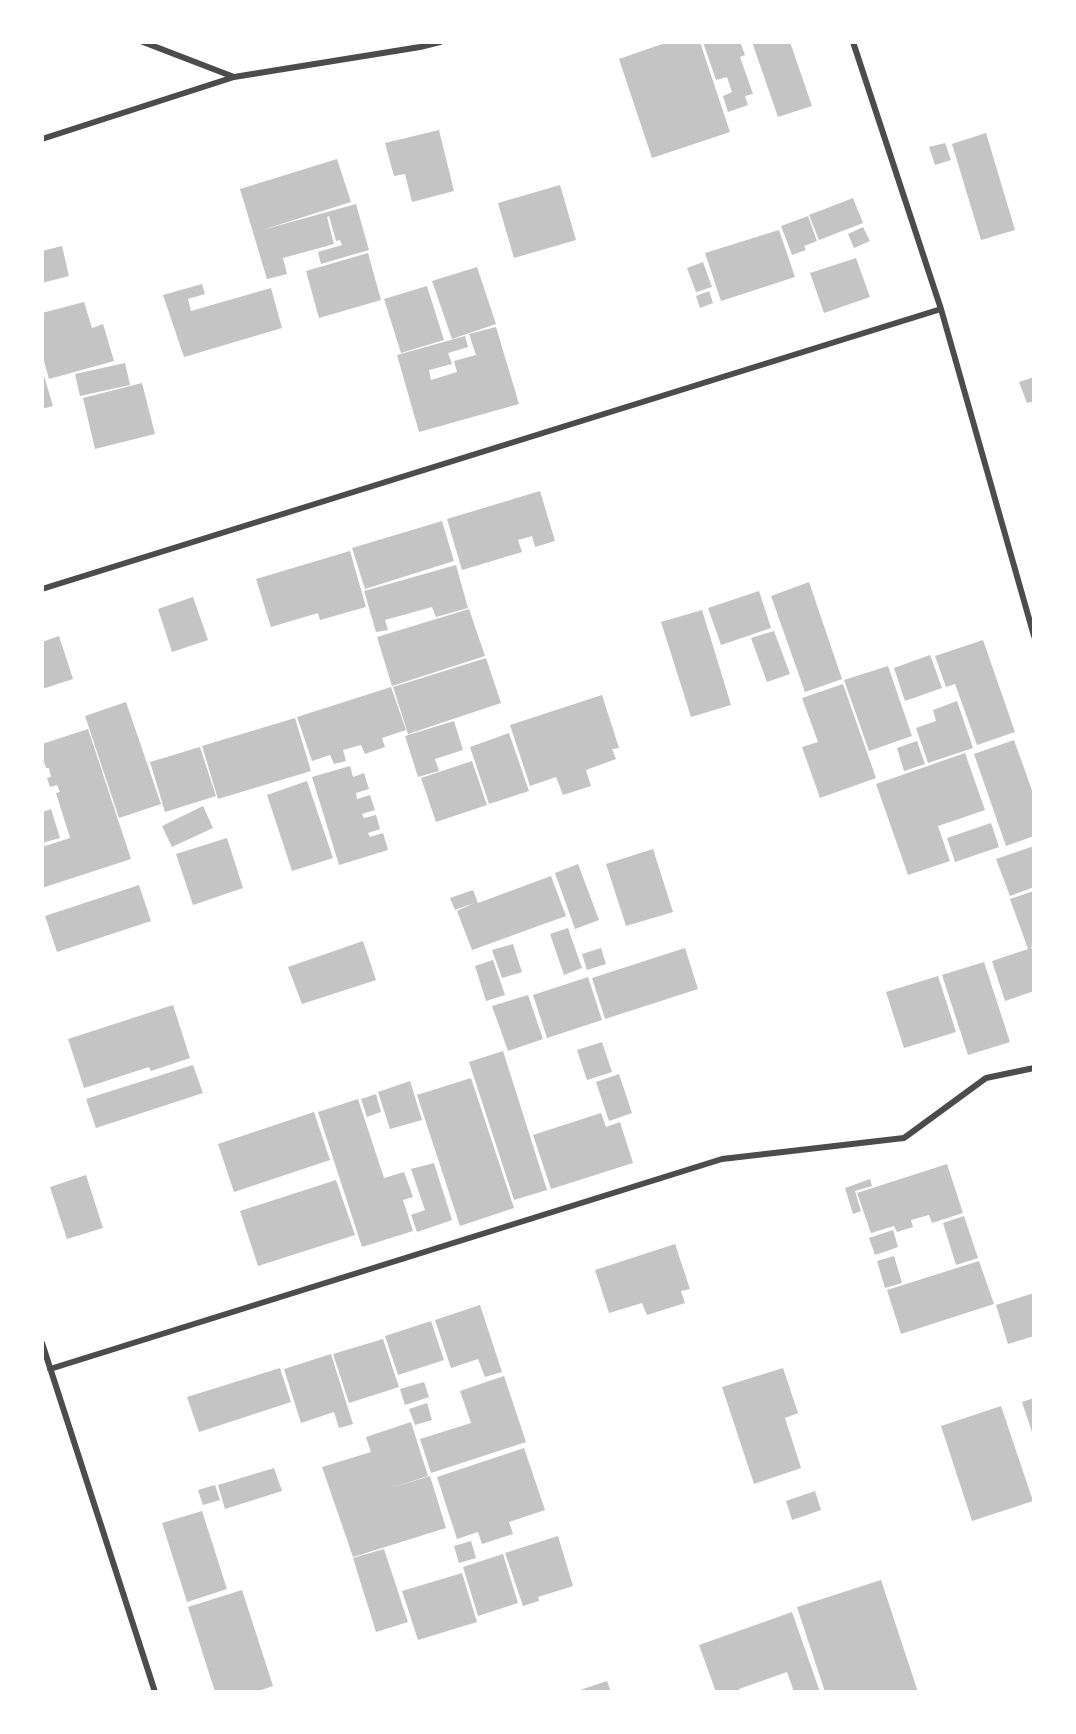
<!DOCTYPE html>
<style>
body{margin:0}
#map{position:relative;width:1076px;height:1734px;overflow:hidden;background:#fff;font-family:Poppins,sans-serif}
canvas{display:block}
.frame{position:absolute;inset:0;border:44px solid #fff;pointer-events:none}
</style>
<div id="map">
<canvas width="1076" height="1734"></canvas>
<div class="frame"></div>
</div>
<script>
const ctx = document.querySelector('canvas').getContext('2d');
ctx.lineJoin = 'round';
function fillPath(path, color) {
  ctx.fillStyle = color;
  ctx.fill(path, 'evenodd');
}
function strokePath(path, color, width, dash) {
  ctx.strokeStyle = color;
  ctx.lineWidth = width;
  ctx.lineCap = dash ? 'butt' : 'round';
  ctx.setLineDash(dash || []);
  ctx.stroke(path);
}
fillPath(new Path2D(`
 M668,42H700L730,132L652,158L619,59Z
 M703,42H740L745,55L740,57L753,94L745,96L748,105L728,112L723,96L732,92L727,77L716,80Z
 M752,42H790L812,106L778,117Z
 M439,130L454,191L412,202L405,174L394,176L385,143Z
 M986,133L1015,230L981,240L952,144Z
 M945,143L951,160L935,165L929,147Z
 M337,159L351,202L262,230L356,204L369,250L321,264L318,252L342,245L340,240L336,241L329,216L327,217L334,244L283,258L287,274L267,279L240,189Z
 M560,185L576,240L514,258L498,203Z
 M853,198L863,223L819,240L809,215Z
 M808,216L817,241L804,246L806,250L792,255L781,226Z
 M863,227L870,241L854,248L848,234Z
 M779,230L795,277L721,301L705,253Z
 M62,246L69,276L42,283V251Z
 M368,253L381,300L319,318L306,271Z
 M856,258L870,297L824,313L810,273Z
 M703,262L712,287L696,292L687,268Z
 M477,267L496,324L452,339L432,281Z
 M202,284L205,294L188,299L191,311L271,288L282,328L184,357L163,295Z
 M427,286L444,340L401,353L384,299Z
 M709,291L713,303L700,308L696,296Z
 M84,302L92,328L103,324L114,361L49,379L42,354V313Z
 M496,327L519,404L419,432L397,355L465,336L468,347L448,353L452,364L429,370L431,380L457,372L454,361L476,355L469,334Z
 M125,363L130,385L80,396L75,374Z
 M42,369L53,406L42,409Z
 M1034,377V401L1027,403L1019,382Z
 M142,383L155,434L95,449L83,398Z
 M540,491L555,541L535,547L532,536L518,540L522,552L462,570L447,519Z
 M442,521L454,561L365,589L352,548Z
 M350,551L366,607L320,620L318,613L271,627L256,579Z
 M456,565L468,608L436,617L432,607L385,620L388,630L376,632L364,591Z
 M809,582L842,679L805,692L771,596Z
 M759,591L771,628L721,645L708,608Z
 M193,597L208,640L172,652L158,609Z
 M469,609L485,656L392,686L377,637Z
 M702,610L731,705L691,717L661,622Z
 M774,631L790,674L767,682L751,638Z
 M59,636L73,679L42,689V642Z
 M983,640L1015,732L977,745L955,684L946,687L935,656Z
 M930,655L942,688L905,701L894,668Z
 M486,658L501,703L408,734L393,687Z
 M888,666L912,736L869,751L844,680Z
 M843,684L876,778L820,798L802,747L818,742L802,698Z
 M391,687L406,730L382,738L385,747L365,754L361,745L343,750L346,761L334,764L330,755L312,761L297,717Z
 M602,695L619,748L612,749L616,759L586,770L591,786L563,795L556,777L530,786L510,725Z
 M957,701L973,748L928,763L916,728L936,721L933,710Z
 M126,702L161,804L119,818L85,716Z
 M295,718L311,771L218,799L202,746Z
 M454,721L463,750L435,759L439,771L418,777L405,736Z
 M88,729L131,859L42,888V847L70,838L56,793L60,792L57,785L50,787L47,778L51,777L49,768H46L42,756V744Z
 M509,733L529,791L489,804L470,747Z
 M1014,740L1034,796V836L1006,846L974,754Z
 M917,741L925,764L904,771L897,748Z
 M200,747L216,796L165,812L150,762Z
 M965,753L985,810L938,826L950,861L908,875L876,784Z
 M472,761L487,805L436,822L421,778Z
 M350,766L353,777L364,773L369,789L356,793L357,799L370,795L375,810L362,814L364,818L376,815L380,829L368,833L370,837L383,833L388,850L339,865L312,777Z
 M307,781L333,858L292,871L267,795Z
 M203,806L213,828L172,847L162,826Z
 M51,809L60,838L42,843V812Z
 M991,823L999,847L955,862L947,838Z
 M227,838L243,888L193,905L176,854Z
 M1034,846V887L1010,896L996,859Z
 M653,849L673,912L626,926L606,864Z
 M578,864L599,920L575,929L555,873Z
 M551,876L566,916L472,950L457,911L474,903L455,910L450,898L473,890L478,903Z
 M139,885L151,921L57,952L45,916Z
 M1034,891V946L1031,947L1034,955V991L1005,1001L992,961L1028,949L1010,899Z
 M568,928L582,968L564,975L550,934Z
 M363,941L376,980L302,1004L288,967Z
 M513,944L522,972L502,978L492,950Z
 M601,948L606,964L587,970L582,954Z
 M685,948L698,989L605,1019L592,978Z
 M493,960L505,995L486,1001L475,966Z
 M984,962L1010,1042L968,1055L942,975Z
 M938,976L956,1032L904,1048L886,992Z
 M588,977L602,1020L547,1038L533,995Z
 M528,995L543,1039L508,1051L492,1006Z
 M173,1005L190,1058L151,1071L149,1067L84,1088L68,1039Z
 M602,1042L612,1072L587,1080L577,1050Z
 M503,1051L547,1190L514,1200L469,1062Z
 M193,1065L203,1093L96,1128L86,1099Z
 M619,1074L632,1113L609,1121L596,1082Z
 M471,1078L514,1208L460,1226L417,1095Z
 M410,1081L422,1120L390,1129L378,1092Z
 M376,1094L381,1112L367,1117L361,1099Z
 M358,1099L384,1178L404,1172L413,1197L403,1200L413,1231L362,1247L318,1112Z
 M314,1112L330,1160L234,1192L218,1144Z
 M601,1113L606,1127L620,1122L633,1163L551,1189L533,1135Z
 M434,1163L452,1220L417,1232L411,1215L425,1210L411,1169Z
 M947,1164L963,1213L932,1223L929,1215L911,1220L913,1227L897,1232L894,1226L871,1233L857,1193Z
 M86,1175L103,1228L67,1239L50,1187Z
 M870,1179L872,1186L855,1191L861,1211L853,1214L845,1188Z
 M336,1180L355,1235L258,1266L240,1211Z
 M964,1216L978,1258L956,1265L943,1223Z
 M893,1230L898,1247L875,1255L869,1238Z
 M675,1244L690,1289L681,1291L685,1303L647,1315L642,1303L609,1313L595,1270Z
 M894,1256L902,1283L885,1288L877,1261Z
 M979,1261L994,1304L901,1334L887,1290Z
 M1034,1293V1336L1008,1344L996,1305Z
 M480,1305L502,1372L485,1377L478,1359L451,1368L435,1320Z
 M431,1321L444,1360L398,1375L385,1336Z
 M383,1339L399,1387L349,1403L333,1354Z
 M331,1354L353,1424L339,1428L334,1412L301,1423L284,1369Z
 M280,1368L291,1402L199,1432L187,1397Z
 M783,1368L798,1413L785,1418L801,1468L754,1484L722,1387Z
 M504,1376L526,1442L431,1473L420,1439L471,1423L460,1391Z
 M424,1382L429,1397L405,1405L400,1389Z
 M1034,1398V1438L1022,1402Z
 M427,1403L432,1420L415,1425L409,1409Z
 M1001,1406L1033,1501L972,1521L941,1426Z
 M411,1422L428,1476L388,1489L430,1476L446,1528L353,1557L322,1467L371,1452L366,1437Z
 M524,1448L545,1510L509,1522L513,1534L482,1544L478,1532L457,1539L437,1477Z
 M274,1468L282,1491L225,1509L218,1485Z
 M215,1485L220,1500L203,1505L198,1490Z
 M815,1491L821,1510L792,1520L786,1501Z
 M202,1511L227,1589L187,1602L162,1523Z
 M558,1536L573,1586L538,1597L539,1601L523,1606L505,1553Z
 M471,1541L476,1558L459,1563L454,1546Z
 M384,1549L408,1622L376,1632L353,1558Z
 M503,1554L518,1603L478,1616L463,1567Z
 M462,1573L477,1622L418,1640L402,1591Z
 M881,1580L918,1692H825L797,1607Z
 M242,1590L273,1686L255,1692H215L188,1607Z
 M792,1612L820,1692H794L787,1672L739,1689L740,1692H716L699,1645Z
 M607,1681L611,1692H574Z`), '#c4c4c4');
strokePath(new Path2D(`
 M143,42L234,77
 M853,42L941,309L1034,636
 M42,139L234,77L420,47L440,42
 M42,589L941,309
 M42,1343L155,1692
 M50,1369L722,1159L904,1138L986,1078L1034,1068`), '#4c4c4c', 6);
</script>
